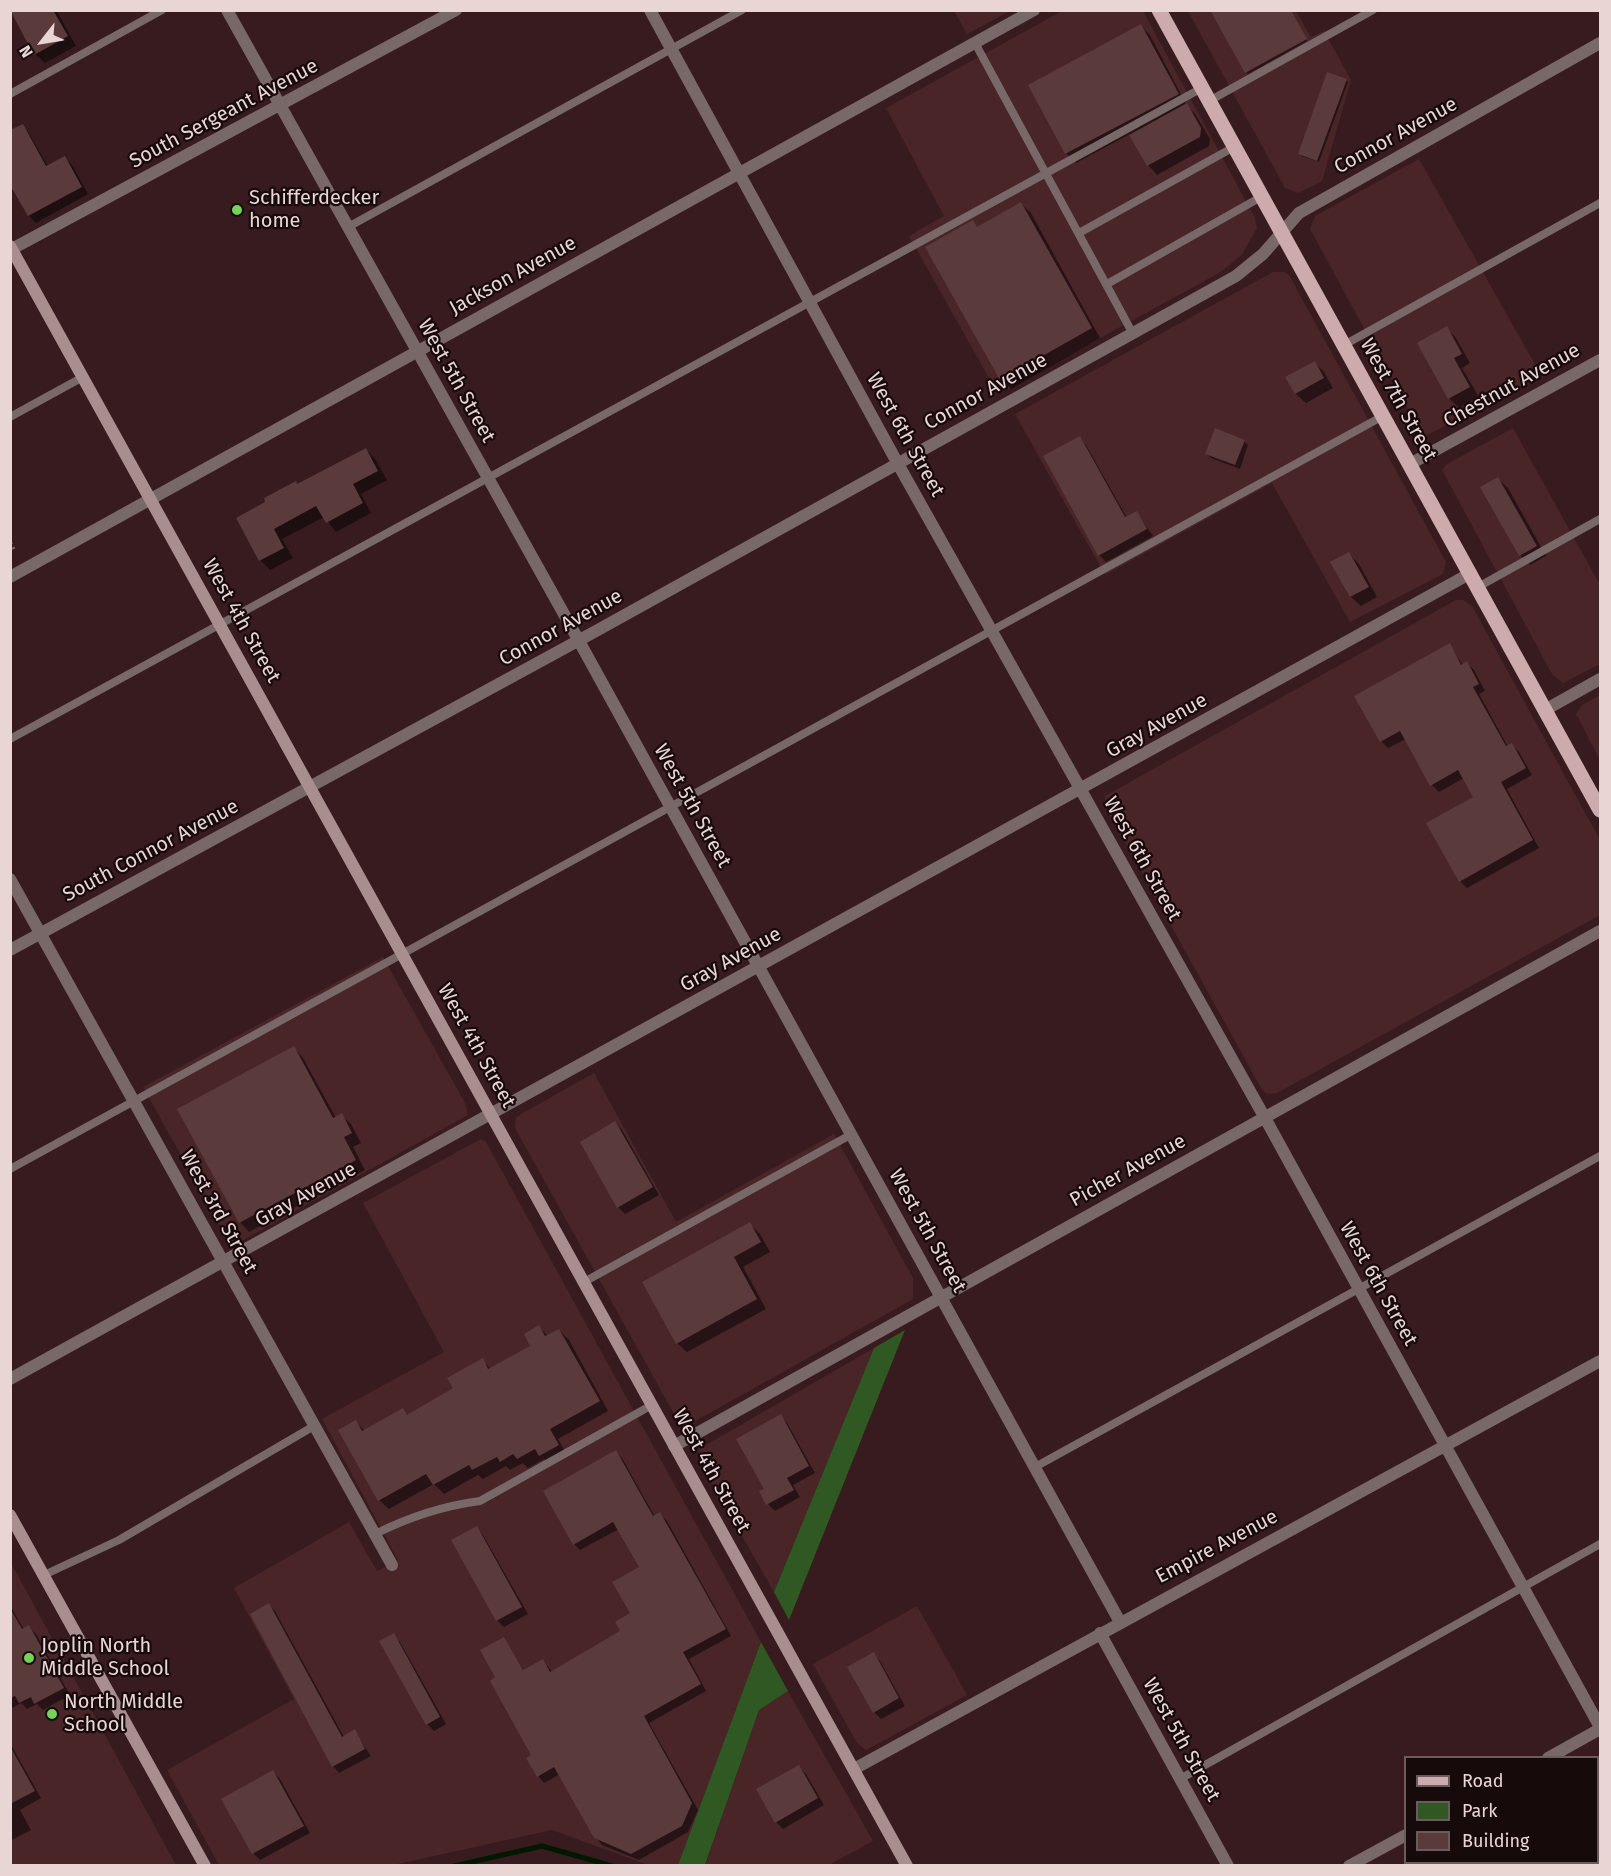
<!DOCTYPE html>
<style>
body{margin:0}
#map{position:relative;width:1611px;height:1876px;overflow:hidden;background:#381b1e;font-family:"Fira Sans",sans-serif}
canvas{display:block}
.frame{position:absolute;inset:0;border:12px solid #ead5d5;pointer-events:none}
.legend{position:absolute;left:1404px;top:1756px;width:195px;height:108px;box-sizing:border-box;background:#170a0b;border:2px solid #6b5b5c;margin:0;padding:8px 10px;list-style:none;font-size:18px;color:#ead5d5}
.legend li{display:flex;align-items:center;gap:12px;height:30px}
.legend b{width:30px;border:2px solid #6b5b5c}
.north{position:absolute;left:12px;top:12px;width:60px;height:60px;-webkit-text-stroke:4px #170a0b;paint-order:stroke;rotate:239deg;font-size:16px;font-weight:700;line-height:24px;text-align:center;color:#ead5d5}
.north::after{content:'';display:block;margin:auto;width:21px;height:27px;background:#ead5d5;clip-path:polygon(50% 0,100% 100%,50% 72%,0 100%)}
</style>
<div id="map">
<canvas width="1611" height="1876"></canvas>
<div class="frame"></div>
<ul class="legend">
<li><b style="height:8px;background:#cdabac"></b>Road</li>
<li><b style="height:16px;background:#2f5823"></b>Park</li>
<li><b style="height:16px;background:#5b3a3c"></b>Building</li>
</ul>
<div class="north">N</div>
</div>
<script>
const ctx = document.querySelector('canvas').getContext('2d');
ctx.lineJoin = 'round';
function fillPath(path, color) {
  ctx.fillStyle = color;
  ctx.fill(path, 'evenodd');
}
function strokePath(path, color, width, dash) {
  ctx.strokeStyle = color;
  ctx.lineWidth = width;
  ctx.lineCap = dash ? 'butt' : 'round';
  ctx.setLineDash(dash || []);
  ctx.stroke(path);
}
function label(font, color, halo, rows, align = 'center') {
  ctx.font = font + ' "Fira Sans",sans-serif';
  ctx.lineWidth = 4.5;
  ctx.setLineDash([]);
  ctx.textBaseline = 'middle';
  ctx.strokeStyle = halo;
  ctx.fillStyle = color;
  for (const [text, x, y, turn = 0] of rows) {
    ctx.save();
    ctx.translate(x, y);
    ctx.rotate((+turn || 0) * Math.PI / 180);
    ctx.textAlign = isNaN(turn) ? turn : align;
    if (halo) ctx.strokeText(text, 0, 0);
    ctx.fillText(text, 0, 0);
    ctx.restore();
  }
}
fillPath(new Path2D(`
 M954,11H1010L967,34Z
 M1062,11H1143L1255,218L1257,228L1242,255L1219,273L998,394L909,236L944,216L886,108Z
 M1188,11H1296L1311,37L1324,31L1351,80L1322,181L1298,193L1285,188Z
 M1419,159L1541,375L1426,436L1420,431L1310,229L1315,216Z
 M1273,272H1284L1289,275L1446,562L1443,574L1350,622L1272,483L1105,575L1015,414Z
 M1513,428L1600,585V664L1563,683L1552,674L1442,470L1447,464Z
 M1456,600H1463L1472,606L1600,840V915L1277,1093L1267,1094L1261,1088L1106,808L1105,796Z
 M1600,695V760L1576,714L1582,705Z
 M383,957L465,1103L468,1115L238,1243L229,1242L143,1087Z
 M594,1073L676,1222L834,1134L913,1278V1299L692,1423L687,1425L678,1421L515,1128L516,1118L521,1114Z
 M481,1139L486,1142L761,1642L678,1865H648L552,1830L393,1865H219L167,1770L294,1699L234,1588L349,1522L377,1571L398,1560L322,1419L444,1352L363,1203Z
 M874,1348L774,1592L699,1460V1449Z
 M11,1563L176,1865H11Z
 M917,1606L967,1695L866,1750L857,1743L813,1664Z
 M788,1691L873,1841L829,1865L705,1866L759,1710Z`), '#492528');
fillPath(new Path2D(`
 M905,1330L789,1620L774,1592L874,1348Z
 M761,1642L788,1691L759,1710L705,1865H678Z`), '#2f5823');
fillPath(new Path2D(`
 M12,10H56L76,46L45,63L35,54Z
 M1291,10L1307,41L1248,74L1246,72Z
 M1141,26L1150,35L1186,104L1196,115L1210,139L1209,146L1157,175L1148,165L1130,134L1076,163L1066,153Z
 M1346,80L1348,82L1319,162L1301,156L1300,154Z
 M22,126L29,133L48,167L65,158L72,165L88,194L36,223L29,216L10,182Z
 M1021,204L1031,213L1100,338L1011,389L1001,379L973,222L978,228Z
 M1447,328L1456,338L1470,363L1462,368L1479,397L1459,408L1449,398Z
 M1315,363L1324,372L1333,388L1306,403L1296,394L1287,377Z
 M1079,438L1086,445L1127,518L1137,513L1153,536L1106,562L1099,555Z
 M1244,441L1248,445L1240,469L1211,458L1207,454Z
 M366,449L375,459L387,480L361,494L371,513L336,532L324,517L282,539L293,558L270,570L260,560L238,518Z
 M1498,479L1508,488L1546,556L1530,565L1520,555Z
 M1349,554L1359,564L1377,597L1361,606L1351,597L1333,563Z
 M1449,645L1463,665L1467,663L1474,670L1485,691L1479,694L1508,747L1512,745L1519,752L1532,775L1507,789L1539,848L1467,888L1460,881L1475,798L1464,778L1439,792L1432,785L1406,739L1388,748L1381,741Z
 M294,1048L303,1058L336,1118L341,1115L351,1124L361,1143L353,1147L365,1170L249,1232L240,1222Z
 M615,1123L622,1130L659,1195L625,1214L618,1207Z
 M750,1224L760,1234L770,1252L743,1267L766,1309L687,1352L677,1343Z
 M539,1327L548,1336L559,1330L569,1340L608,1411L558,1439L567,1455L550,1464L544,1459L528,1468L523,1463L510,1470L506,1466L483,1479L478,1475L444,1494L434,1484L389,1509L379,1500L356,1422L365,1431L402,1410L408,1416L456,1389L482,1360L491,1369L532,1346Z
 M780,1416L787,1423L815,1473L793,1485L800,1497L775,1511L768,1504L766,1490Z
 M616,1452L622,1458L655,1517L660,1514L667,1521L731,1636L689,1659L706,1691L649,1723L698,1810L688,1832L639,1860L602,1845L595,1837L560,1774L544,1783L538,1776L533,1755L497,1678L504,1639L524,1671L543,1660L552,1672L622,1632L632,1614L641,1568L619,1529L580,1550L574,1544Z
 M476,1528L483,1535L528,1614L504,1627L497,1620L453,1541Z
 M10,1605L24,1630L29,1627L36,1634L70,1695L43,1710L37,1704L27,1709L21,1703L10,1709Z
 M269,1605L275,1611L344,1737L354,1731L371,1756L339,1773L333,1766Z
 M393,1635L400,1642L446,1724L434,1731L427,1724Z
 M874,1654L880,1661L905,1706L881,1719L874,1712Z
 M10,1743L41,1798L20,1810L31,1830L10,1841Z
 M799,1767L806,1774L824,1805L783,1829L776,1822Z
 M273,1772L280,1779L310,1833L260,1860L253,1853Z`), '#0007');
strokePath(new Path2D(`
 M454,1866L542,1846L612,1866`), '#011800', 5);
fillPath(new Path2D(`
 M10,10H53L68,36L34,55Z
 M1210,10H1291L1307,39L1245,73Z
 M1141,24L1179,94L1065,154L1028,85Z
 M1327,72L1347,79L1317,161L1298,154Z
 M1187,103L1201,128L1200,137L1147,166L1129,135Z
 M23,124L46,166L65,156L82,187L28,216L10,185V130Z
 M1021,202L1092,328L1000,380L925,247L973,220L977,227Z
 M1447,326L1462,354L1454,358L1470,387L1448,399L1417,343Z
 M1315,361L1324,378L1295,394L1285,377Z
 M1215,428L1245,440L1235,465L1205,454Z
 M1080,436L1125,517L1137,511L1147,529L1098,556L1043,456Z
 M366,448L378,471L353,484L363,503L326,523L316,506L274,529L284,548L259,561L236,518L265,502L264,498L296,481L297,484Z
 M1498,477L1537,546L1519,556L1480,487Z
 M1349,552L1369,587L1350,597L1330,562Z
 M1450,643L1461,665L1467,661L1479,684L1473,687L1506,746L1512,743L1526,768L1501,782L1533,840L1459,882L1426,823L1473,797L1458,770L1430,786L1400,731L1380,742L1354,696Z
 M294,1046L333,1118L342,1113L352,1133L344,1137L356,1160L239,1223L177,1109Z
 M615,1121L653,1187L617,1208L580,1142Z
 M750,1222L761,1242L734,1257L757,1299L676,1344L642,1282Z
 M539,1325L545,1336L559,1329L600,1401L550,1429L559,1445L539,1456L535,1449L517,1459L513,1454L500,1462L497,1457L472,1470L469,1465L433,1485L426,1474L378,1501L338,1430L356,1420L362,1431L403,1408L407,1415L453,1388L447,1378L483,1358L488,1369L530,1346L524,1334Z
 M781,1414L809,1466L787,1478L794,1490L766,1505L759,1491L764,1489L736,1439Z
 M616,1450L653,1516L660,1512L726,1629L683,1652L701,1684L644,1716L692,1803L682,1826L631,1854L594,1838L554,1767L537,1777L526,1758L531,1755L490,1681L495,1677L480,1650L504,1637L523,1670L543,1659L550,1672L620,1631L615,1622L630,1613L612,1582L639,1567L613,1522L573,1545L543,1491Z
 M477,1526L522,1607L496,1621L451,1540Z
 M269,1603L342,1737L355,1729L365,1749L332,1767L250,1614Z
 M10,1608L22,1629L29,1625L64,1688L34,1704L31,1697L19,1703L15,1696L10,1698Z
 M394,1633L440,1717L426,1725L379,1641Z
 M874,1652L899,1698L873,1713L847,1667Z
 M10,1746L35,1791L10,1804Z
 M799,1765L818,1798L775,1823L756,1789Z
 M273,1770L304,1826L252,1854L221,1799Z`), '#5b3a3c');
strokePath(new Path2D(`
 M10,542L14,549`), '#82686a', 3, [3, 3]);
strokePath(new Path2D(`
 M975,43L1133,334
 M10,94L162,10
 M1209,101L1373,10
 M348,227L742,10
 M1079,233L1234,147
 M1107,284L1261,197
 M1344,345L1600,203
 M10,417L83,377
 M1478,587L1600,519
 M10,739L1202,88
 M10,1169L1383,416
 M584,1282L852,1134
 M1035,1467L1600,1156
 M375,1534C409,1517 442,1506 480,1501L652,1405
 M44,1575L119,1540L314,1426
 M1180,1779L1600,1544`), '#786868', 8);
strokePath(new Path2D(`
 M227,10L579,641L1120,1622
 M650,10L898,464L1265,1118L1600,1727
 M10,250L456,10
 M1410,464L1600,360
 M10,577L1034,10
 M1545,710L1600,679
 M10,879L392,1565
 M10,950L596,631L1236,276L1263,254L1299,213L1600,43
 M10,1379L1471,573
 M674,1446L1600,931
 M1100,1633L1228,1866
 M1548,1758L1600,1729
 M854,1769L1600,1361
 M1349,1866L1406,1835`), '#786868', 12);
strokePath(new Path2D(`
 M10,246L907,1866
 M10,1515L205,1866`), '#a88e8f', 12);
strokePath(new Path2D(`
 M1159,10L1600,810`), '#cdabac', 15);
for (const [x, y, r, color] of [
 [237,210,6,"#76d25a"],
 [29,1658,6,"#76d25a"],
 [52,1714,6,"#76d25a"]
]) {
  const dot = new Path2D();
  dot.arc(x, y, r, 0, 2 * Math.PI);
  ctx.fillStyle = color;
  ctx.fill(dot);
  strokePath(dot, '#170a0b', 2);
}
label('20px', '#ead5d5', '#170a0b', [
 ["South Sergeant Avenue",224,114,-28],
 ["Connor Avenue",1396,136,-29],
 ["Jackson Avenue",513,276,-29],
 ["West 5th Street",456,381,61],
 ["Chestnut Avenue",1512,386,-29],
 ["Connor Avenue",986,392,-29],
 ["West 7th Street",1398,400,61],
 ["West 6th Street",905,435,61],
 ["West 4th Street",241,621,61],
 ["Connor Avenue",561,628,-29],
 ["Gray Avenue",1157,726,-29],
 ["West 5th Street",692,806,61],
 ["South Connor Avenue",151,851,-28],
 ["West 6th Street",1142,859,61],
 ["Gray Avenue",731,960,-29],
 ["West 4th Street",476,1046,61],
 ["Picher Avenue",1128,1171,-29],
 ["Gray Avenue",306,1195,-29],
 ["West 3rd Street",218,1212,61],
 ["West 5th Street",927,1231,61],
 ["West 6th Street",1378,1284,61],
 ["West 4th Street",711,1471,61],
 ["Empire Avenue",1217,1547,-28],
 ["West 5th Street",1181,1740,61]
]);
label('20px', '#ead5d5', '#170a0b', [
 ["Schifferdecker",249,198],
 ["home",249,221],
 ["Joplin North",41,1646],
 ["Middle School",41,1669],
 ["North Middle",64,1702],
 ["School",64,1725]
], 'left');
</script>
